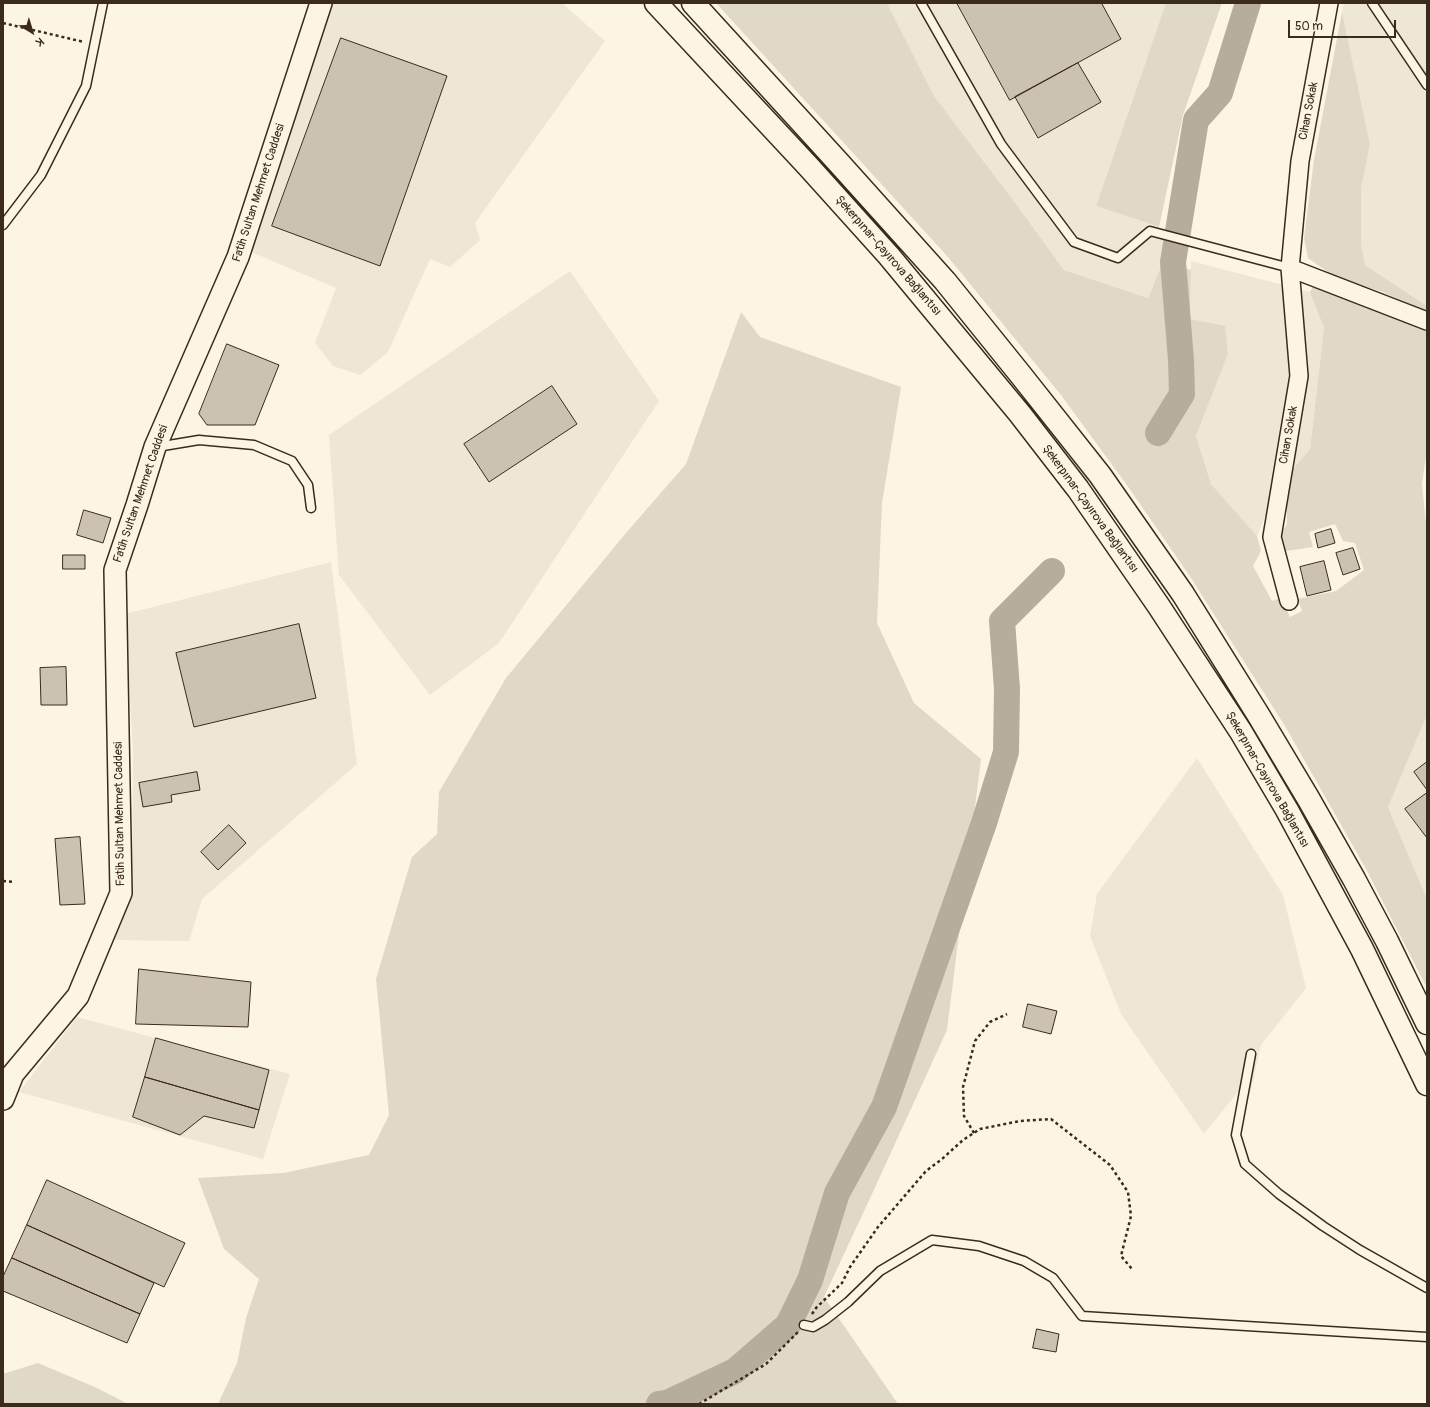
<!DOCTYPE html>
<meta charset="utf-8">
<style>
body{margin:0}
#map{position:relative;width:1430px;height:1407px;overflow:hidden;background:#fcf5e5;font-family:Pangolin,sans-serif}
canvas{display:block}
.frame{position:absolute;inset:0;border:4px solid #3b2a1e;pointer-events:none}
.north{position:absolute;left:12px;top:12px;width:40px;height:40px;-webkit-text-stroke:3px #fcf5e5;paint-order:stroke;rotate:142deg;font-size:11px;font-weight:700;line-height:16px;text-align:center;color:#3b2a1e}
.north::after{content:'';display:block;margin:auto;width:14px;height:18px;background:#3b2a1e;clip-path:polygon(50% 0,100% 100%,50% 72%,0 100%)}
.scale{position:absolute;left:1288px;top:20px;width:108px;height:18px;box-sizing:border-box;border:2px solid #3b2a1e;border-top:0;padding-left:5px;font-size:12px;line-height:14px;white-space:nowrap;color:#3b2a1e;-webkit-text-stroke:3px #fcf5e5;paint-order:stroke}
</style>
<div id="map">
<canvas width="1430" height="1407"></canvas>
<div class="frame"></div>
<div class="north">K</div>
<div class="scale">50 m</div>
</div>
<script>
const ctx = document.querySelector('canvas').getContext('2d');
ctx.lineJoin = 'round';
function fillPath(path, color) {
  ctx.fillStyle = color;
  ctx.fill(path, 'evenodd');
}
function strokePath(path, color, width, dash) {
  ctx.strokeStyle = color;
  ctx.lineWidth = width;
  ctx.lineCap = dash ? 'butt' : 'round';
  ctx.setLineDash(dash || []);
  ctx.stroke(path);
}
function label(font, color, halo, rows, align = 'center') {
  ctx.font = font + ' Pangolin,sans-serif';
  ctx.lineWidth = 3;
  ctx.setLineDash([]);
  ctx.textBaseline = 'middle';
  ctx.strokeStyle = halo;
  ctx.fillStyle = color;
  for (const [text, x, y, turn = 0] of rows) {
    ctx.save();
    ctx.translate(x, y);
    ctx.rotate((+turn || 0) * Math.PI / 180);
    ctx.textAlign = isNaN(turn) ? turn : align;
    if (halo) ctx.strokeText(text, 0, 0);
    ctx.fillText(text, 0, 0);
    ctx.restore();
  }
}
fillPath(new Path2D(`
 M332,3H562L605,41L475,223L480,240L450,267L430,259L388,352L360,375L333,366L315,343L336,288L249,251Z
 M887,3H1166L1096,206L1175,233L1148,298L1064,270L1019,208L934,96Z
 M1344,3H1427V306L1365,265L1361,243V189L1370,144L1342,12Z
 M1191,261L1310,292L1324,328L1310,449L1275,490L1257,536L1211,484L1196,436L1228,354L1190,319Z
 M570,271L659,401L499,643L430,695L339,575L329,435Z
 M331,562L357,764L202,899L189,941L112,940L132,893L133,750L125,614Z
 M1427,715V899L1388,807Z
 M1197,758L1283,895L1306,988L1261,1045L1249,1098L1241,1088L1204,1134L1121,1014L1090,936L1097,894Z
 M77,1017L290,1074L263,1159L19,1092Z`), '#eee6d6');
fillPath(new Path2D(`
 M716,3H887L934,96L1019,208L1064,270L1148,298L1163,262L1191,270L1190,319L1225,326L1228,354L1196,436L1211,484L1257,536L1261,551L1253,566L1272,601L1281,598L1290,617L1302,611L1298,599L1336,591L1364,570L1355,543L1343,541L1335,524L1309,532L1313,547L1286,551L1281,534L1287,524V482L1292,470L1310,449L1324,328L1310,292L1315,283L1427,331V449L1422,484L1427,534V715L1388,807L1427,899V988L1366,869L1285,726L1189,575L1129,488L1061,395L948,257Z
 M1166,3H1222L1183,115L1159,227L1096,206Z
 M1342,12L1370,144L1361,189V243L1365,265L1427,306V311L1380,291L1335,277L1308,258L1304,238L1314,160Z
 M741,312L760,337L901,387L882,503L877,623L914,703L981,759L947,1030L872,1194L824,1297L898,1404H218L237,1363L246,1318L259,1279L224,1249L198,1178L283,1173L369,1155L389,1115L376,979L412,857L437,834L439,792L506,678L626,533L686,464Z
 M38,1363L97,1388L128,1404H3V1374Z`), '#e0d8c8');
strokePath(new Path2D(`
 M1158,433L1182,394L1181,360L1173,262L1196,120L1220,93L1248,3
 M659,1404L667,1403L735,1371L788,1325L810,1280L837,1193L884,1107L984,823L1006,752L1007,689L1002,621L1052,571`), '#b7ad9e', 26);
const building = new Path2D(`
 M957,3H1103L1102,4L1121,39L1010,100Z
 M341,38L447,76L380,266L272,226Z
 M1078,63L1101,102L1038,138L1015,97Z
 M227,344L279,365L255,425H207L199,414Z
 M552,386L577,424L489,482L464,444Z
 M84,510L111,518L103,543L77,535Z
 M1331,529L1335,543L1318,548L1315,534Z
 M1353,548L1360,569L1343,575L1336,553Z
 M63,555H85V569H63Z
 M1324,561L1331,590L1307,596L1300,567Z
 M299,624L316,698L194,727L176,653Z
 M66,667L67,705H41L40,668Z
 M1427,762V790L1414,772Z
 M197,772L200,790L171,795L172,802L143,807L139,783Z
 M1427,793V838L1405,809Z
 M229,825L246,843L218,870L201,852Z
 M80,837L85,904L60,905L55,839Z
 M139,969L251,982L248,1027L136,1024Z
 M1028,1004L1057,1011L1051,1034L1023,1027Z
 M156,1038L269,1070L259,1110L145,1077Z
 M145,1077L259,1110L254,1128L204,1116L180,1135L133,1117Z
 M47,1180L185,1243L164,1287L27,1225Z
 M27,1225L154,1283L140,1314L12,1258Z
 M12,1258L140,1314L127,1343L3,1291V1277Z
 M1037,1329L1059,1334L1056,1352L1033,1348Z`);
fillPath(building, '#ccc2b3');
strokePath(building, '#3b2a1e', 1);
const service = new Path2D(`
 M921,3L1001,144L1074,242L1118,258L1150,231L1290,268
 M1372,3L1427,85
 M3,225L41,175L86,86L103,3
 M157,447L199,440L254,445L292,461L308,485L311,508
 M1251,1054L1236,1135L1245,1164L1279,1194L1323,1226L1360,1250L1427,1288
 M804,1325L813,1327L825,1320L848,1302L880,1271L932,1240L979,1246L1024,1261L1053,1278L1082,1316L1427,1337`);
const minor = new Path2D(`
 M1329,3L1300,161L1290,268L1427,321
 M1289,601L1272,537L1299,376L1290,268`);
const tertiary = new Path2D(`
 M3,1099L13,1074L78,996L121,893L115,570L137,505L155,447L238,257L321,3`);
const motorway = new Path2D(`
 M656,3L808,166L889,256L1020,414L1078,489L1158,605L1241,732L1287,810L1362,949L1427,1084
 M693,3L838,162L945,281L1020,374L1100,475L1183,594L1259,716L1308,798L1354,879L1387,941L1427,1023`);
strokePath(service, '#3b2a1e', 11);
strokePath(minor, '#3b2a1e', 20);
strokePath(tertiary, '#3b2a1e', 24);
strokePath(motorway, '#3b2a1e', 25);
strokePath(new Path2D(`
 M3,23L84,42
 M3,881L14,882
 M974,1133L964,1116L963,1087L975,1041L990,1022L1007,1014
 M812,1314L816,1308L842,1283L850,1267L878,1227L926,1171L942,1159L963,1140L980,1129L1020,1121L1051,1119L1110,1165L1128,1192L1131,1216L1121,1256L1132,1269
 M699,1404L766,1364L798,1332`), '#3b2a1e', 2.5, [3, 3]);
strokePath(service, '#fcf5e5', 8);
strokePath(minor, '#fcf5e5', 17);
strokePath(tertiary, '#fcf5e5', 21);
strokePath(motorway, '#fcf5e5', 22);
label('12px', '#3b2a1e', '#fcf5e5', [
 ["Cihan Sokak",1309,111,-79],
 ["Fatih Sultan Mehmet Caddesi",259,193,-72],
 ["Şekerpınar-Çayırova Bağlantısı",888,256,49],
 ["Cihan Sokak",1289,435,-80],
 ["Fatih Sultan Mehmet Caddesi",141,494,-71],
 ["Şekerpınar-Çayırova Bağlantısı",1090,509,54],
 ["Şekerpınar-Çayırova Bağlantısı",1267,780,60],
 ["Fatih Sultan Mehmet Caddesi",120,814,-91]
]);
</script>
